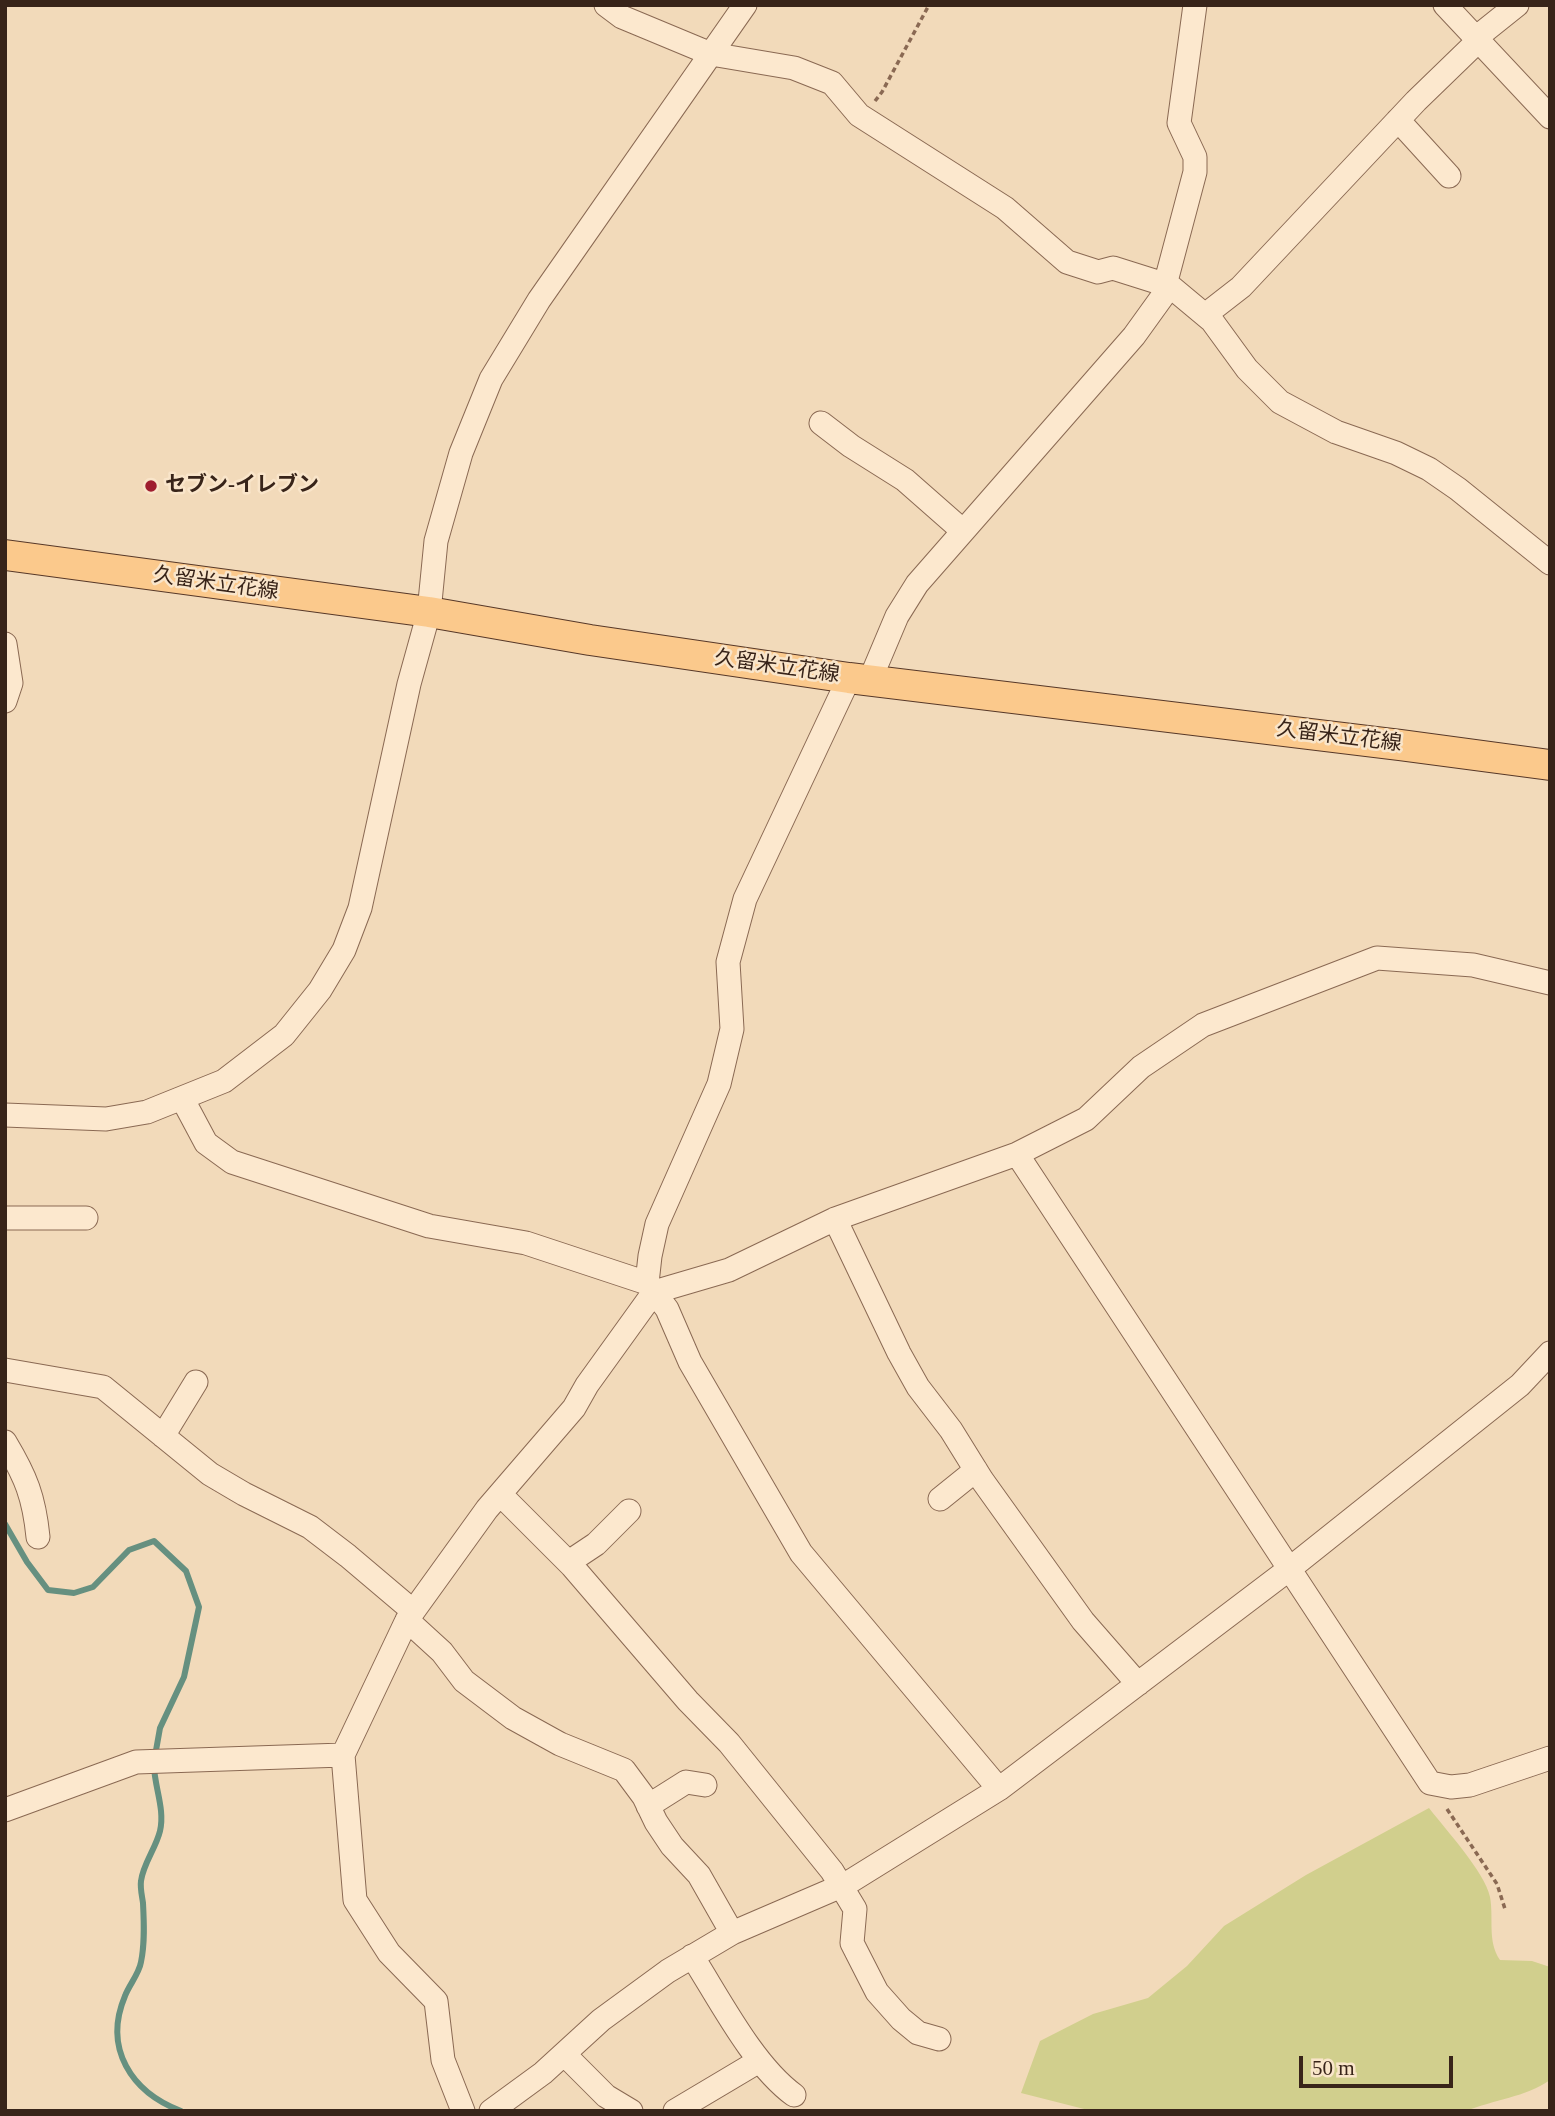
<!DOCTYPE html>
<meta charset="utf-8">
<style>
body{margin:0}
#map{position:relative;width:1555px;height:2116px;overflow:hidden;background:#f2daba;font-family:"Times New Roman",serif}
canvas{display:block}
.frame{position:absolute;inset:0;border:7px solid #382419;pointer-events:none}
.scale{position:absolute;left:1299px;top:2056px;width:154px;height:32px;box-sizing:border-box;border:4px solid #382419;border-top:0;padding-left:9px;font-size:21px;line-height:24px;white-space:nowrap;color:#382419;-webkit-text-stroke:5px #f9e5ca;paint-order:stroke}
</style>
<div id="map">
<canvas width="1555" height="2116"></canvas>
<div class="frame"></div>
<div class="scale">50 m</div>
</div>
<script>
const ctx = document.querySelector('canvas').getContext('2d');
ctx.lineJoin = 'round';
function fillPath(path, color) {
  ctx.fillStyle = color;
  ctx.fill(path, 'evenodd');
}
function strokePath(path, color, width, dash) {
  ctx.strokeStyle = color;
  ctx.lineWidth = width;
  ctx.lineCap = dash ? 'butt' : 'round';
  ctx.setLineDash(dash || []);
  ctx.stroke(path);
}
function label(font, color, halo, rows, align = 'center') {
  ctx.font = font + ' "Times New Roman","Noto Sans JP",serif';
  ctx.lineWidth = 5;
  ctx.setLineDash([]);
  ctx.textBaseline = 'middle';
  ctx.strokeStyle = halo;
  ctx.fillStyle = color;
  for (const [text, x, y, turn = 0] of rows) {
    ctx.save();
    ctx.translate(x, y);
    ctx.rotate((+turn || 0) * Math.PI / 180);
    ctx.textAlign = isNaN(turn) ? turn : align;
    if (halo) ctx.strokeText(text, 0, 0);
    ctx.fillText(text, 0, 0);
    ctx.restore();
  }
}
fillPath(new Path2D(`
 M1429,1808C1445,1829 1485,1872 1490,1897C1494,1919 1487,1941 1500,1960L1532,1961L1550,1967V2080C1526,2097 1493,2100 1466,2111H1092L1021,2093L1040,2041L1093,2014L1148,1998L1187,1966L1224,1926L1306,1875Z`), '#d1cf8d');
strokePath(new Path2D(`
 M5,1524L27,1562L48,1590L74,1593L93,1587L129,1550L154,1541L186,1571L199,1607L184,1677L160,1728L155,1756
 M154,1767C155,1788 165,1810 160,1831C156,1848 143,1864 141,1881C140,1888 142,1896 143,1903C144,1922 145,1943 141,1962C139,1974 129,1985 125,1996C103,2048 131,2092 181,2111`), '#669080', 6);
const minor = new Path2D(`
 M606,5L622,17L711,54L794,68L832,83L859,115L1005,208L1067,262L1098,272L1113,268L1170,286L1212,321L1247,369L1280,402L1336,432L1396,453L1429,469L1458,489L1550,563
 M1445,5L1550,117
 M1477,37L1517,5
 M1398,120L1449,176
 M1165,285L1195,172V157L1179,123L1195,5
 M1205,315L1241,287L1416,101L1479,40
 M821,423L851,446L905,480L963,531
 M5,644L11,683L5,701
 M870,680L897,616L917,584L1134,336L1170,286
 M182,1098L206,1143L232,1162L429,1226L526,1243L647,1283L667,1309L690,1362L801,1553L999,1789
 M5,1115L106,1119L147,1112L224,1081L284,1035L320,990L344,950L360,908L409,684L429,612L436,541L461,453L491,379L539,300L745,5
 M1017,1154L1430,1783L1451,1787L1470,1785L1550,1758
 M5,1218H86
 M835,1219L899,1353L918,1387L951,1430L982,1480L1083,1621L1138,1684
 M647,1283L650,1256L657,1224L719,1084L732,1029L728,962L745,899L849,678
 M5,1370L103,1387L210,1474L244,1494L310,1527L348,1556L413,1611
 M163,1436L196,1382
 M5,1442C26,1477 34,1497 38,1537
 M500,1494L572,1566L688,1701L729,1743L832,1871L855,1909L852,1943L877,1992L901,2019L918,2033L939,2039
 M940,1499L976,1470
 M569,1562L596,1544L629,1511
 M407,1620L442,1652L464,1681L513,1718L560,1744L624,1770L644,1797L656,1822L672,1846L699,1875L732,1933
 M648,1806L686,1782L705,1785
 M5,1810L136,1762L343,1755
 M692,1956C720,2000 753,2065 794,2095
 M564,2054L606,2096L631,2111
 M463,2111L443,2060L436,2001L389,1953L355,1900L343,1755L407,1620L487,1509L574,1408L587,1385L654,1292L729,1270L835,1219L1017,1154L1086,1119L1141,1067L1203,1025L1377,958L1473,965L1550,983
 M491,2111L543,2073L601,2020L668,1971L732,1933L846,1884L999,1789L1288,1570L1520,1385L1550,1353
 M675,2111L759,2061`);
const major = new Path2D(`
 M5,555L429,612L590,640L849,678L1400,745L1550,765`);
strokePath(minor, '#8a6953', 25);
strokePath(major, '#573828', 32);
strokePath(new Path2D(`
 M875,101L882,92L929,5
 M1447,1809L1497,1884L1505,1909`), '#8a6953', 3.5, [5, 3.5]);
strokePath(minor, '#fce8ce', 23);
strokePath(major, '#fbc98c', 30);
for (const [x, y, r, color] of [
 [151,486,7,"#9f1d2f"]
]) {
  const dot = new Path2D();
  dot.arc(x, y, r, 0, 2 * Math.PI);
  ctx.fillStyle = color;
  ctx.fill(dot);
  strokePath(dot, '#f9e5ca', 2.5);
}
label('bold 21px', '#382419', '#f9e5ca', [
 ["セブン-イレブン",165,486]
], 'left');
label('21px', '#382419', '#f9e5ca', [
 ["久留米立花線",216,584,8],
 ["久留米立花線",777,667,8],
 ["久留米立花線",1339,737,7]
]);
</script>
